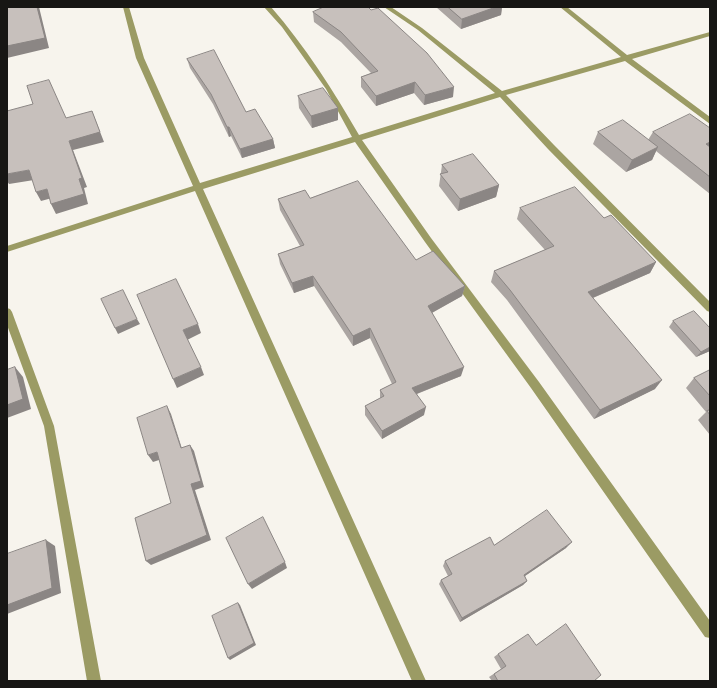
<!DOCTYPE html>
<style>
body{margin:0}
#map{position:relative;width:717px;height:688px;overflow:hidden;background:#f7f4ed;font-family:"Sofia Sans Condensed",sans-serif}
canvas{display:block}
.frame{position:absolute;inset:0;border:8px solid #171614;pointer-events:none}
</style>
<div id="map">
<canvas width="717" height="688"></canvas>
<div class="frame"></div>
</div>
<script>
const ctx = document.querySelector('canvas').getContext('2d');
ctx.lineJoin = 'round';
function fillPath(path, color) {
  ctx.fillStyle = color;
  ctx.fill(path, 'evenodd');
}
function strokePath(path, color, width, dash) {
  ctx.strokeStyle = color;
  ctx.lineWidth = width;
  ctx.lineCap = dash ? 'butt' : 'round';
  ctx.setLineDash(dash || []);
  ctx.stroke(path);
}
fillPath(new Path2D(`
 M123,7H129L144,58L200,183L352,137L326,89L282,27L264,7H271C305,46 333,90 359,135L495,93L418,30L384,7H391L422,28L502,91L621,57L560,7H567L627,55L710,32V36L632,59L710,117V124L625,61L506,95L554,145L710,302V312L707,311L548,149L500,97L362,140L431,238L539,382L710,621V638L705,637L531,388L425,242L355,142L203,189L426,681H412L195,191L7,252V246L193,186L136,58Z
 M7,308L10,309L12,312L54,426L101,681H87L44,426L7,325Z`), '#9b9b64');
fillPath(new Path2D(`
 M436,7H502L501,15L461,29Z
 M313,12L453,97L424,105L414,93L376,106L361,87V77L371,73L341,42L314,22Z
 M187,59L246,112L273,139L275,148L242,158L231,136L229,137L213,104L190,68Z
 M298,96L338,108V120L312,128L299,108Z
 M710,128V194L656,151L652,160L626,172L593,144L598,132L648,140L653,132Z
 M442,165L499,185L496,197L458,211L439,186Z
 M310,198L416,260L465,286L462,296L432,313L461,376L417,394L424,415L382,439L365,415V406L380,399V390L392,384L370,338L353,346L314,286L294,293L280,264L278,254L300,246L280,210L278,199Z
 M520,208L604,218L656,262L650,273L593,298L655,389L594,419L507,300L491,282L494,271L545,250L517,219Z
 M673,321L710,328V351L696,357L669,327Z
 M710,370V435L698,420L706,412L686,388L694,378Z
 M494,545L566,548L525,576L527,581L523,585L460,622L439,584L441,580L448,576L443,566L445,561Z
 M498,654L594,681H492L489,677L501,669L494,657Z`), '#aba5a2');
fillPath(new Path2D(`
 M37,7H39L49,48L7,58V46Z
 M496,7H502L501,15L461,29L462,19Z
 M415,82L414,93L376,106V96Z
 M454,87L453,97L424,105L425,95Z
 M338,108V120L312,128L311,116Z
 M92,111L104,142L73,150L87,187L84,188L88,204L56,214L51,204L79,179L69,141Z
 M227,127H229L231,136L229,137Z
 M273,139L275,148L242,158L240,149Z
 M710,142V151L706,144Z
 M658,147L652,160L626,172L632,160Z
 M29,170L34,180L9,184L7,181V174Z
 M499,185L496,197L458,211L460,199Z
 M47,189L52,198L41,201L36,192Z
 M656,262L650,273L583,302L588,292Z
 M313,276L314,286L294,293L292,283Z
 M465,286L462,296L426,316L428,306Z
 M137,319L140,324L118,334L115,328Z
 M198,324L201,333L187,340L183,330Z
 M370,328V338L353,346V336Z
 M710,347V351L696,357L701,352Z
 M15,367L23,377L31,409L7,418V405Z
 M201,367L204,375L177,388L173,379Z
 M464,367L461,376L411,396L412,388Z
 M662,380L655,389L594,419L600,410Z
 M167,406L171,414L184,455L181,448Z
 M426,407L424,415L382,439V431Z
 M190,445L194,451L204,487L195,490L211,540L151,565L146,561L191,484Z
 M157,452L162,459L153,462L148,455Z
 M46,540L55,546L61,593L7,614V605Z
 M572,542L566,548L519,580L524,575Z
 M285,562L287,568L252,589L248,584Z
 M527,581L523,585L460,622L462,618Z
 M238,603L240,605L256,645L230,660L228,658Z`), '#8b8684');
const building = new Path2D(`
 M7,7H37L45,38L7,46Z
 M324,7H368L371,10L378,8L427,53L454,87L425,95L415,82L376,96L361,77L378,71L341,32L313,12Z
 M448,7H496L462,19Z
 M214,50L246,112L255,109L273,139L240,149L229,127H227L211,94L187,59Z
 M49,80L66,118L92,111L100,132L69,141L82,178L79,179L84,194L51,204L47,189L36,192L29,170L7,174V111L33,104L27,86Z
 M323,88L338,108L311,116L298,96Z
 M690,114L710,128V142L706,144L710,147V177L653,132Z
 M623,120L658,147L632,160L598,132Z
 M473,154L499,185L460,199L440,174L448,172L442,165Z
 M358,181L416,260L433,251L465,286L428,306L464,367L412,388L426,407L382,431L365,406L384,396L380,390L396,382L370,328L353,336L313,276L292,283L278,254L304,245L278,199L305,190L310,198Z
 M575,187L604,218L611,215L656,262L588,292L662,380L600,410L510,290L494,271L554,246L520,208Z
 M176,279L198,324L183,330L201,367L173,379L137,295Z
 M123,290L137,319L115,328L101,299Z
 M694,311L710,328V347L701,352L673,321Z
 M15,367L23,399L7,405V370Z
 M710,370V396L694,378Z
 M167,406L181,448L190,445L201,481L191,484L207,535L146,561L135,518L171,503L157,452L148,455L137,418Z
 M710,410V415L707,411Z
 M547,510L572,542L524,575L527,581L462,618L441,580L452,574L445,561L490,537L494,545Z
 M263,517L285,562L248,584L226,538Z
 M46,540L52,588L7,605V554Z
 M238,603L254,643L228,658L212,616Z
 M566,624L601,675L594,681H498L494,674L506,666L498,654L528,634L536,645Z`);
fillPath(building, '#c7c0bc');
strokePath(building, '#8b8684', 1);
</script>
